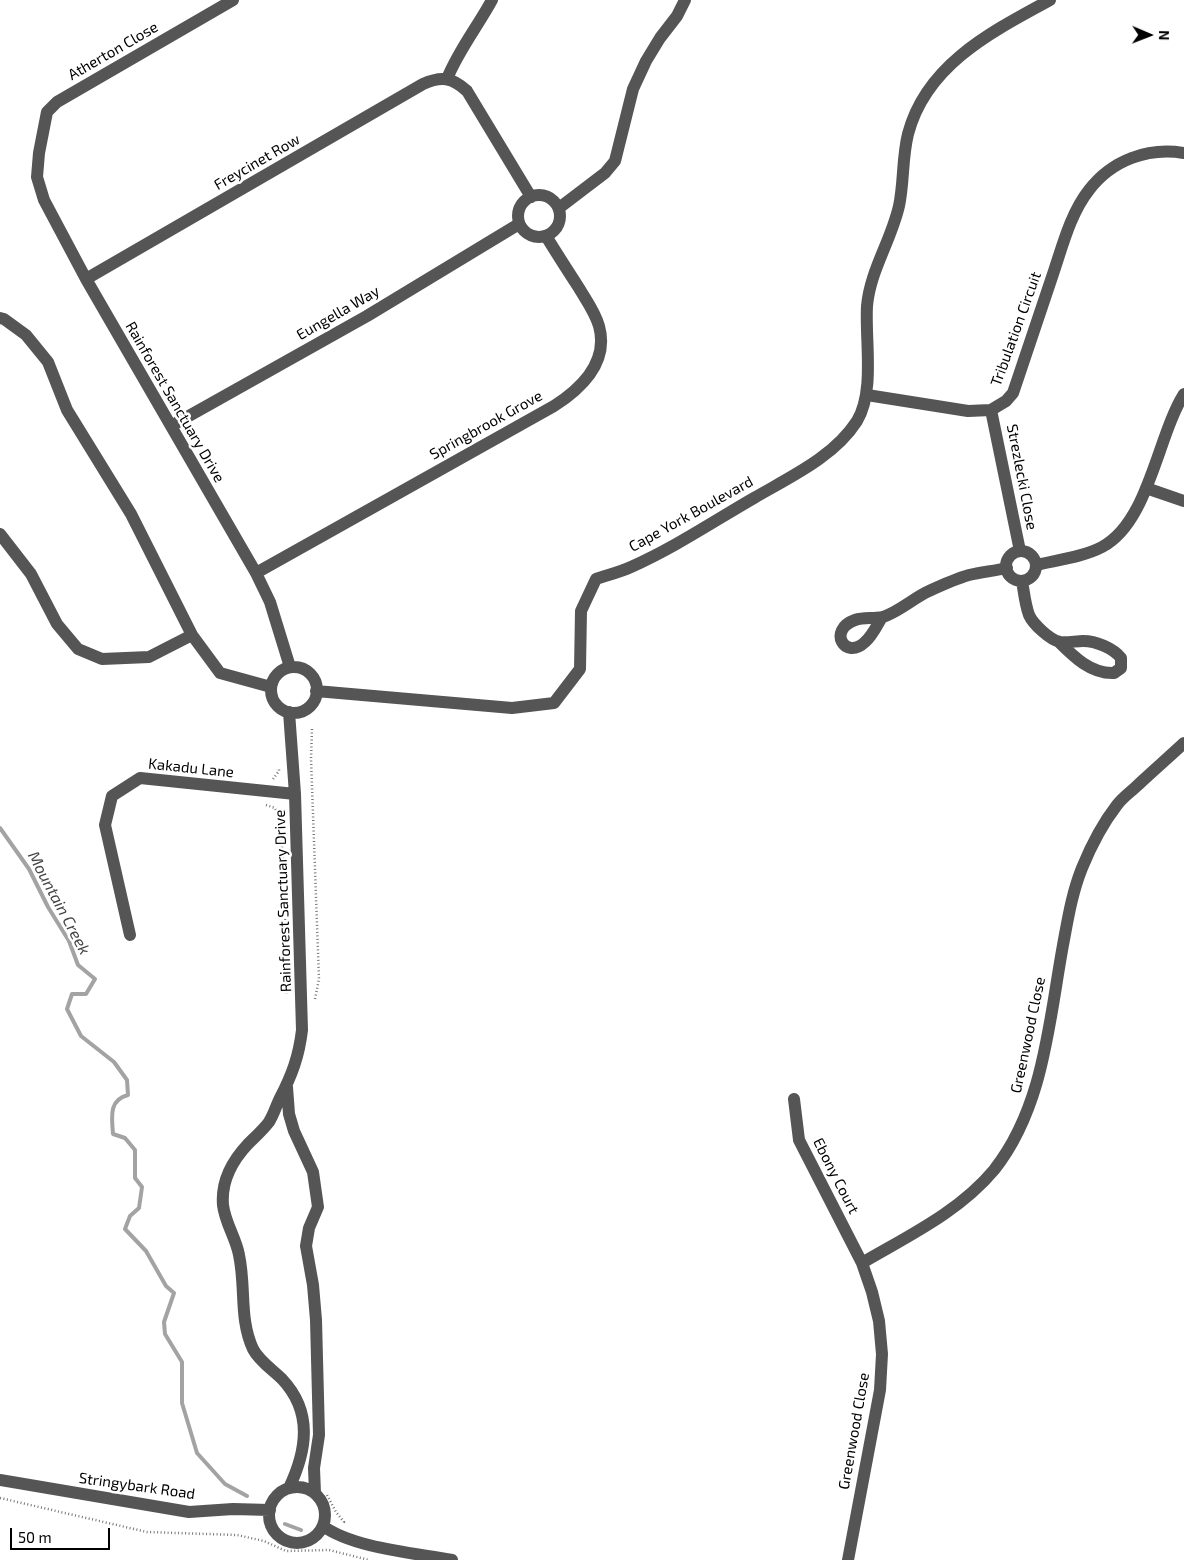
<!DOCTYPE html>
<style>
body{margin:0}
#map{position:relative;width:1184px;height:1560px;overflow:hidden;background:#fff;font-family:"Exo 2",sans-serif}
canvas{display:block}
.north{position:absolute;left:1124px;top:10px;width:50px;height:50px;-webkit-text-stroke:4px #fff;paint-order:stroke;rotate:91deg;font-size:14px;font-weight:700;line-height:20px;text-align:center;color:#000}
.north::after{content:'';display:block;margin:auto;width:18px;height:22px;background:#000;clip-path:polygon(50% 0,100% 100%,50% 72%,0 100%)}
.scale{position:absolute;left:10px;top:1528px;width:100px;height:22px;box-sizing:border-box;border:2px solid #000;border-top:0;padding-left:6px;font-size:15px;line-height:18px;white-space:nowrap;color:#000;-webkit-text-stroke:4px #fff;paint-order:stroke}
</style>
<div id="map">
<canvas width="1184" height="1560"></canvas>
<div class="north">N</div>
<div class="scale">50 m</div>
</div>
<script>
const ctx = document.querySelector('canvas').getContext('2d');
ctx.lineJoin = 'round';
function strokePath(path, color, width, dash) {
  ctx.strokeStyle = color;
  ctx.lineWidth = width;
  ctx.lineCap = dash ? 'butt' : 'round';
  ctx.setLineDash(dash || []);
  ctx.stroke(path);
}
function label(font, color, halo, rows, align = 'center') {
  ctx.font = font + ' "Exo 2",sans-serif';
  ctx.lineWidth = 5;
  ctx.setLineDash([]);
  ctx.textBaseline = 'middle';
  ctx.strokeStyle = halo;
  ctx.fillStyle = color;
  for (const [text, x, y, turn = 0] of rows) {
    ctx.save();
    ctx.translate(x, y);
    ctx.rotate((+turn || 0) * Math.PI / 180);
    ctx.textAlign = isNaN(turn) ? turn : align;
    if (halo) ctx.strokeText(text, 0, 0);
    ctx.fillText(text, 0, 0);
    ctx.restore();
  }
}
strokePath(new Path2D(`
 M0,828L29,869L48,907L69,941L78,965L95,979L86,994H72L67,1009L81,1036L114,1062L127,1080L128,1095C108,1100 112,1118 113,1134L125,1138L135,1150V1178L142,1187L139,1208L130,1216L125,1229L146,1251L166,1286L174,1293L164,1322L165,1334L182,1362V1403L197,1453L225,1484L247,1496
 M285,1524L301,1530`), '#a3a3a3', 4);
strokePath(new Path2D(`
 M312,729L311,759L319,979L315,999
 M273,779L279,771V767
 M266,805L275,808L280,821L283,860
 M285,905L286,987L287,994
 M327,1495L336,1512L344,1522L342,1524
 M0,1498L147,1532L237,1535L264,1541L286,1551L329,1550L369,1560`), '#777', 2.5, [1, 2.5]);
strokePath(new Path2D(`
 M233,0L57,102L47,112L39,153L37,177L44,200L86,279L256,573L270,602L290,667
 M447,79C458,51 478,26 492,0
 M518 216a21 21 0 1 1 42 0a21 21 0 1 1-42 0Z
 M559,208L605,173L615,161L633,89L646,61L660,38L677,16L685,0
 M86,279L423,84C441,76 452,77 467,91L531,197
 M0,318L4,319L26,335L48,362L67,410L131,514L192,635L220,673L271,687
 M867,395L968,411L991,410L1006,401L1013,393C1026,354 1039,316 1052,277C1062,248 1070,214 1089,190C1112,160 1148,147 1184,153
 M991,410L1020,551
 M171,426L367,316L519,224
 M1146,488L1184,501
 M0,534L31,574L57,624L78,649L102,659L149,657L192,635
 M1006 566a15 15 0 1 1 30 0a15 15 0 1 1-30 0Z
 M1036,565C1057,560 1083,557 1102,547C1149,522 1157,437 1184,394
 M256,573L554,406C582,388 609,362 599,326C595,312 586,300 579,288C568,271 557,254 546,236
 M1022,581C1024,592 1025,604 1029,615C1033,624 1050,640 1060,642C1067,643 1076,641 1083,641C1096,641 1113,648 1121,658V668L1114,673C1091,674 1074,657 1059,642
 M882,617C877,625 873,635 865,642C845,661 827,630 855,620C864,617 873,619 882,617C896,614 915,597 929,591C942,585 955,579 969,575C981,572 994,571 1007,568
 M271 690a23 23 0 1 1 46 0a23 23 0 1 1-46 0Z
 M316,691L512,708L554,703L580,669L581,611L596,579C608,575 620,572 631,567C674,548 714,521 754,498C790,477 834,457 857,421C875,391 865,341 867,306C870,271 891,241 899,206C904,183 902,158 908,134C926,65 991,32 1050,0
 M130,935L105,825L112,796L140,778L295,794
 M287,1087L289,1114L294,1131L313,1172L318,1207L309,1228L306,1246L313,1285L316,1320L319,1435L314,1468L315,1493
 M794,1099L799,1140L862,1263L872,1292L879,1321L882,1354L880,1390L848,1560
 M862,1263C908,1236 959,1212 994,1170C1044,1107 1049,1021 1063,945C1068,918 1072,893 1082,868C1091,846 1103,823 1117,805C1123,797 1132,791 1139,784C1154,770 1169,757 1184,743
 M0,1480L189,1512L233,1509L270,1510
 M269 1515a28 28 0 1 1 56 0a28 28 0 1 1-56 0Z
 M289,1488C307,1450 313,1412 282,1379C273,1370 259,1361 253,1349C239,1319 246,1287 239,1255C236,1238 225,1223 223,1205C221,1181 232,1161 248,1144C255,1137 263,1130 269,1122C274,1114 276,1106 280,1098C292,1075 299,1056 302,1030L295,794L289,712
 M323,1526C353,1548 415,1553 452,1560`), '#555', 12);
label('15px', '#000', '#fff', [
 ["Atherton Close",113,51,-30],
 ["Freycinet Row",257,162,-30],
 ["Eungella Way",338,313,-30],
 ["Tribulation Circuit",1016,329,-70],
 ["Rainforest Sanctuary Drive",175,402,60],
 ["Springbrook Grove",486,425,-29],
 ["Strezlecki Close",1022,477,79],
 ["Cape York Boulevard",691,514,-29],
 ["Kakadu Lane",191,768,6],
 ["Rainforest Sanctuary Drive",283,901,-92],
 ["Greenwood Close",1028,1035,-78],
 ["Ebony Court",836,1176,63],
 ["Greenwood Close",854,1431,-80],
 ["Stringybark Road",137,1486,8]
]);
label('italic 16px', '#444', '#fff', [
 ["Mountain Creek",59,903,62]
]);
</script>
